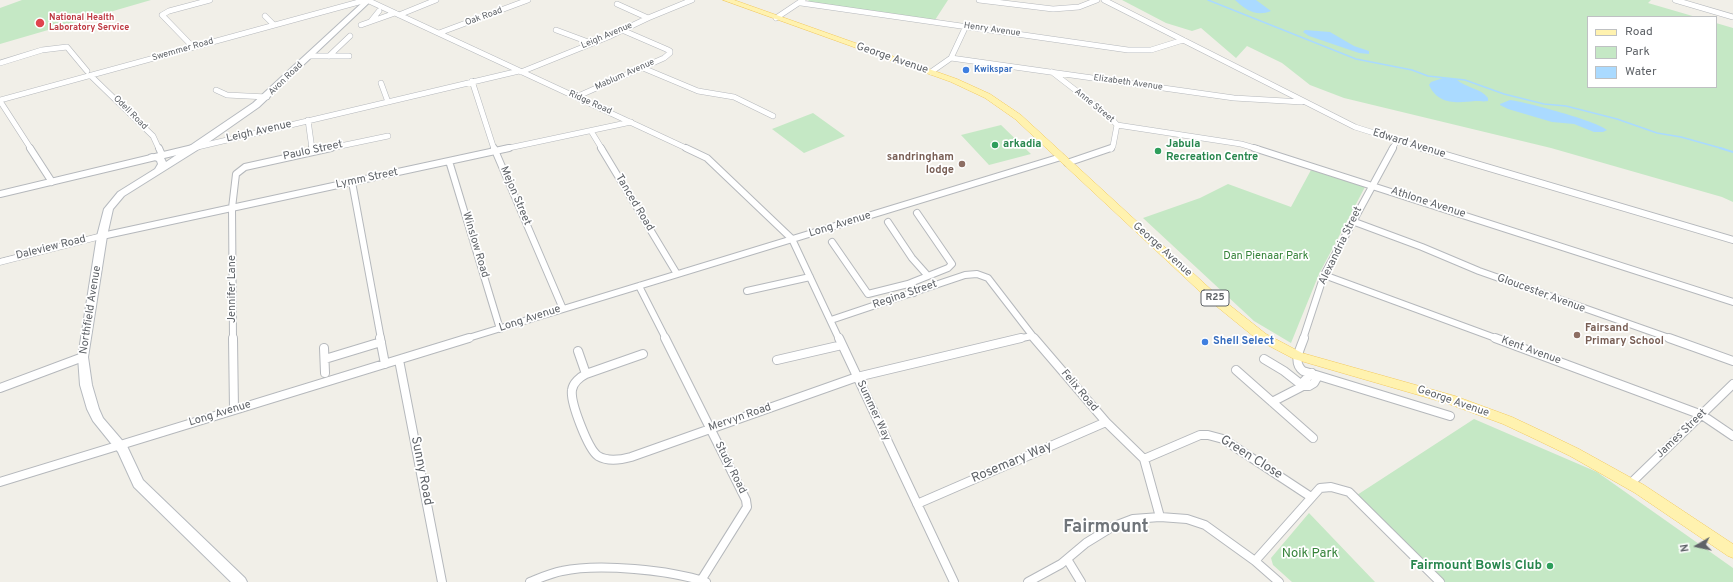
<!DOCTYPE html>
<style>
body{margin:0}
#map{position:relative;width:1733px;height:582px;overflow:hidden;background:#f1efe8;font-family:Overpass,sans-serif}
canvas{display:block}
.legend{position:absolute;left:1587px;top:16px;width:130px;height:72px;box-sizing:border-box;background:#fff;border:1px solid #bfc1c3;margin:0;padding:5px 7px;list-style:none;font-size:12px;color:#5f6368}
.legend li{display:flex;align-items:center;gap:8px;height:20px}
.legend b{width:20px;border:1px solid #bfc1c3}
.north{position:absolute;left:1677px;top:526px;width:40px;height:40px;-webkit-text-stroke:3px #fff;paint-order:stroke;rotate:261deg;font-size:11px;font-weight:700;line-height:16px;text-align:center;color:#5f6368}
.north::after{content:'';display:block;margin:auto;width:14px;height:18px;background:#5f6368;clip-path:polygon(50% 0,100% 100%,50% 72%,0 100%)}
</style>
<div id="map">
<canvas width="1733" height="582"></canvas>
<ul class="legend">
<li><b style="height:5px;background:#fff2af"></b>Road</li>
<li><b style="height:11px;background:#c5e8c5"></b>Park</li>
<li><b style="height:11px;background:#aadaff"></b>Water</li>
</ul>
<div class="north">N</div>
</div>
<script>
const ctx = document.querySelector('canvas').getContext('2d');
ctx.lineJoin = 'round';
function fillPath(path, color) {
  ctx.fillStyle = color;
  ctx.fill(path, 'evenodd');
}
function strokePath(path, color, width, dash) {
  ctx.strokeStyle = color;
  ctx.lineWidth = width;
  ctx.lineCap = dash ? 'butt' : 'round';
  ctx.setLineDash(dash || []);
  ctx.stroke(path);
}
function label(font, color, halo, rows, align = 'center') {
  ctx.font = font + ' Overpass,sans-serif';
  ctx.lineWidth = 3.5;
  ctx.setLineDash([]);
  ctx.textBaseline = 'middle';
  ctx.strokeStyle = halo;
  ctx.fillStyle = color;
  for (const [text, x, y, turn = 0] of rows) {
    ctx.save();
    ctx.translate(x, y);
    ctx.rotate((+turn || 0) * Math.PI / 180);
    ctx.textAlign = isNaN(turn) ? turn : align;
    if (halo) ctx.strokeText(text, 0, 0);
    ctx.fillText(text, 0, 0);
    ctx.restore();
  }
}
fillPath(new Path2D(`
 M22,0H151L0,44V8Z
 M808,0H948L935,20L810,2Z
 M1122,0H1651L1648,3L1696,17H1588V87H1716V23L1733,28V202L1722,197L1551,148L1344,98L1310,85L1282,63L1247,46L1236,58L1201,28L1192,31L1166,23Z
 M813,113L845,136L804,153L772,129Z
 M1001,125L1031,154L989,165L961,135Z
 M1311,170L1365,187L1319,274L1291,343L1254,321L1143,218L1200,198L1228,184L1291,207Z
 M1474,419L1597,472L1733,568V582H1445L1357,495Z
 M1309,513L1375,582H1292L1273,565L1271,558Z`), '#c5e8c5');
fillPath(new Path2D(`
 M1235,0H1256L1271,11C1256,17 1246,10 1235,0Z
 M1305,30L1330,32L1354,46L1369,51V54L1359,53L1309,36L1303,32Z
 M1443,78L1456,79C1465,88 1481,88 1488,98V101C1483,102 1480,101 1475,101C1457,103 1438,105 1429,85L1431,82Z
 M1510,100C1526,102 1597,121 1607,130L1603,132H1594L1574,124L1552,122L1508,109L1500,105V104Z`), '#aadaff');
strokePath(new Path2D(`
 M1208,0L1356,59L1412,70L1428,76L1465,80L1504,94L1544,104L1566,106L1617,119L1657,133L1681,137L1724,149`), '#aadaff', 1.5);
strokePath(new Path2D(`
 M1720,148L1733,152`), '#aadaff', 2);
const minorFar2 = new Path2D(`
 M367,0L688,149
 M979,0L1053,9L1079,7L1097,0
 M1104,0L1355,127L1425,149
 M1675,0L1733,17
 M801,3L1128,50H1151L1183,40
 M617,4L648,18
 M399,15L436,0
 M265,16L274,25
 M776,18L803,0
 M371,21L379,11
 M361,25L395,13
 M556,30L591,43
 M439,33L528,0
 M193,47L162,15L169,11L210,0
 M310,56H349
 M329,56L350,36
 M951,58L1234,98L1302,102
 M0,63L42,50L67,47L87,71
 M643,68L698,91L734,97L773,116
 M521,72L608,37L648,18L692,0
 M931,72L951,58L966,26
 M1052,72L1109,116L1117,125L1113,146L1111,149
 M91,76L153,136L159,149
 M472,81L494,149
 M381,83L388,102
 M216,90L227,95L267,97
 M576,97L664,58L670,53V51L666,49L622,30
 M0,100L366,0
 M0,101L31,149
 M308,120L312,149
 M1117,125L1241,144L1258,149
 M591,131L602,149
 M189,149L519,71
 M326,149L388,136
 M504,149L631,122
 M1392,149L1397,141`);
const minorFar1 = new Path2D(`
 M30,148L52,182
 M159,148L162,155
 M312,148V151
 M494,148L563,309
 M601,148L677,274
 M686,148L707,158L792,239L839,339
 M1254,148L1733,302
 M1422,148L1733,240
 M449,161L500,329
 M1067,163L1111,148
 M352,182L381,339
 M0,194L193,148
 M917,213L952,264L948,268L928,276
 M1352,221L1422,247L1479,271L1672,339
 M888,222L912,258L928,276L908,284
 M102,236L509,148
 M832,242L868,294L908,284L914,293
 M1324,275L1498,339
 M639,286L666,339
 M747,291L810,277
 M831,320L965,275L977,274L988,278L1035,339
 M233,339L232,208L236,174L245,167L331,148
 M465,339L1061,157
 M1017,339L1032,336
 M1303,339L1324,275L1393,148`);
const minor = new Path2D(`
 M233,338L234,410
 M380,338L385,364
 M665,338L746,500L747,507L700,582
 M839,338L954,582
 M1034,338L1106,422L1144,459L1160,517
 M1304,338C1300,350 1292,362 1303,371L1450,416
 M1495,338L1702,415L1733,436
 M1669,338L1733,361
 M324,348L325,373
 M578,351L586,374
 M643,354L586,374C580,377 573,383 572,390C570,402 588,449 598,456C608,462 620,460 631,457L857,377L1021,338
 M325,359L381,342
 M1264,359L1284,371L1303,386
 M399,360L442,582
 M777,360L842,345
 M1236,370L1313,438
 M1303,386V382L1312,373
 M0,388L83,357
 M1272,402L1303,386H1309L1314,383L1318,376
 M1144,459L1200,435H1208L1223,439L1311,497
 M0,482L469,338
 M1631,483L1733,384
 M917,504L1106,422
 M1067,559L1081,582
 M1255,561L1320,488L1331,487L1349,492L1440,582
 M530,582C540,578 551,573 562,571C599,563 670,570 706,582
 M1028,582L1061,564L1086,543L1112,527L1133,519L1160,517L1187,519L1205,525L1255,561L1279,582`);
const tertiary = new Path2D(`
 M102,233L105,234L106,236L105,238L0,265V259Z`);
const secondary = new Path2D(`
 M365,0H372L259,107L199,149L124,196L113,209L107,236L88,357L92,385L99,409L103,418L127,446L143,480L245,578L247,582H231L134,487L118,452L93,421L87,409L80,385L78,357L97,236L104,209L118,192L155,169L158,164L157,161L148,157L149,155L152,154L164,158L166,162L253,103Z`);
const primary = new Path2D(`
 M723,0H734L957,79L990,94L1021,115L1218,296L1266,334L1302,353L1455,396L1512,417L1546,433L1579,449L1644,485L1733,544V558L1728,556L1635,493L1570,456L1537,440L1503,424L1446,403L1294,359L1258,340L1210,301L1015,119L985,98L951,82Z`);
strokePath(minorFar2, '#b5b8bc', 6);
strokePath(minorFar1, '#b5b8bc', 8);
strokePath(minor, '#b5b8bc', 10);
strokePath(tertiary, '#b5b8bc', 1);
strokePath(secondary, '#b6babf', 2);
strokePath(primary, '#f2c960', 1);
strokePath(minorFar2, '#fff', 5);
strokePath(minorFar1, '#fff', 6);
strokePath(minor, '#fff', 8);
fillPath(tertiary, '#fff');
fillPath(secondary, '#fff');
fillPath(primary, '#fff2af');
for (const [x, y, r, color] of [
 [40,23,5,"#e0444e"],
 [966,70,4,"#3f7fe0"],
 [995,145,4,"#2e9e5b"],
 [1158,151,4,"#2e9e5b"],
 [962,164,4,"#8d6e63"],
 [1577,335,4,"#8d6e63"],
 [1205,342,4,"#3f7fe0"],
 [1550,566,4,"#2e9e5b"]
]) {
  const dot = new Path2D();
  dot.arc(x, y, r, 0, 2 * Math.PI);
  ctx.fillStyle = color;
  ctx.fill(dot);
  strokePath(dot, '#fff', 1.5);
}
label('9px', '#5f6368', '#fff', [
 ["Oak Road",484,17,-20],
 ["Henry Avenue",992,30,8],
 ["Leigh Avenue",607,36,-23],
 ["Swemmer Road",183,50,-16],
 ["Mablum Avenue",625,75,-24],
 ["Avon Road",286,79,-44],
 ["Elizabeth Avenue",1128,83,8],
 ["Ridge Road",590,103,24],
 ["Anne Street",1094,106,39],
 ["Odell Road",130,113,45]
]);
label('bold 9px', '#be3a42', '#fff', [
 ["National Health",49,18],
 ["Laboratory Service",49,28]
], 'left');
label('bold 9px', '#366cbe', '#fff', [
 ["Kwikspar",974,70]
], 'left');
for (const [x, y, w] of [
 [1215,298,28]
]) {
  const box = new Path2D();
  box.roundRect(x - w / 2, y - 8, w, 16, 3);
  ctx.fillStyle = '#fff';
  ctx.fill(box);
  strokePath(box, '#5f6368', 1);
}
label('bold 10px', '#5f6368', null, [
 ["R25",1215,298]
]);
label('11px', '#5f6368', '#fff', [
 ["George Avenue",892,59,19],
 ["Leigh Avenue",259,132,-13],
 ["Edward Avenue",1409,144,17],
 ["Paulo Street",313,151,-12],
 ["Lymm Street",367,179,-12],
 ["Mejon Street",515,196,67],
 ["Tanced Road",634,203,59],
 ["Athlone Avenue",1428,203,18],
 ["Long Avenue",840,225,-17],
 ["Winslow Road",475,245,73],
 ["Alexandria Street",1341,246,-64],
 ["Daleview Road",51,248,-14],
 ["George Avenue",1162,250,42],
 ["Jennifer Lane",233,289,-90],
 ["Gloucester Avenue",1541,294,20],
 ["Regina Street",905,295,-19],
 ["Northfield Avenue",91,310,-81],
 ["Long Avenue",530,319,-18],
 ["Kent Avenue",1531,351,20],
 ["Felix Road",1079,391,50],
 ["George Avenue",1453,402,19],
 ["Summer Way",873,411,65],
 ["Long Avenue",220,414,-17],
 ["Mervyn Road",740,418,-19],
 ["James Street",1682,434,-44],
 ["Study Road",730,468,63]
]);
label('bold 11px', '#27864d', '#fff', [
 ["arkadia",1003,145],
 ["Jabula",1166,145],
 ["Recreation Centre",1166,158]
], 'left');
label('bold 11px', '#785e54', '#fff', [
 ["sandringham",954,158],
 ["lodge",954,171],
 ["Fairsand",1585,329,"left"],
 ["Primary School",1585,342,"left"]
], 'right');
label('11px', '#348238', '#fff', [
 ["Dan Pienaar Park",1266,257]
]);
label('bold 11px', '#366cbe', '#fff', [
 ["Shell Select",1213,342]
], 'left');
label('13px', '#5f6368', '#fff', [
 ["Green Close",1251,458,32],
 ["Rosemary Way",1012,463,-23],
 ["Sunny Road",421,471,79]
]);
label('13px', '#348238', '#fff', [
 ["Noik Park",1310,554]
]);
label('bold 13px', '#27864d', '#fff', [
 ["Fairmount Bowls Club",1542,566]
], 'right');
label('bold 18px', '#70757a', '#fff', [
 ["Fairmount",1106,528]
]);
</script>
